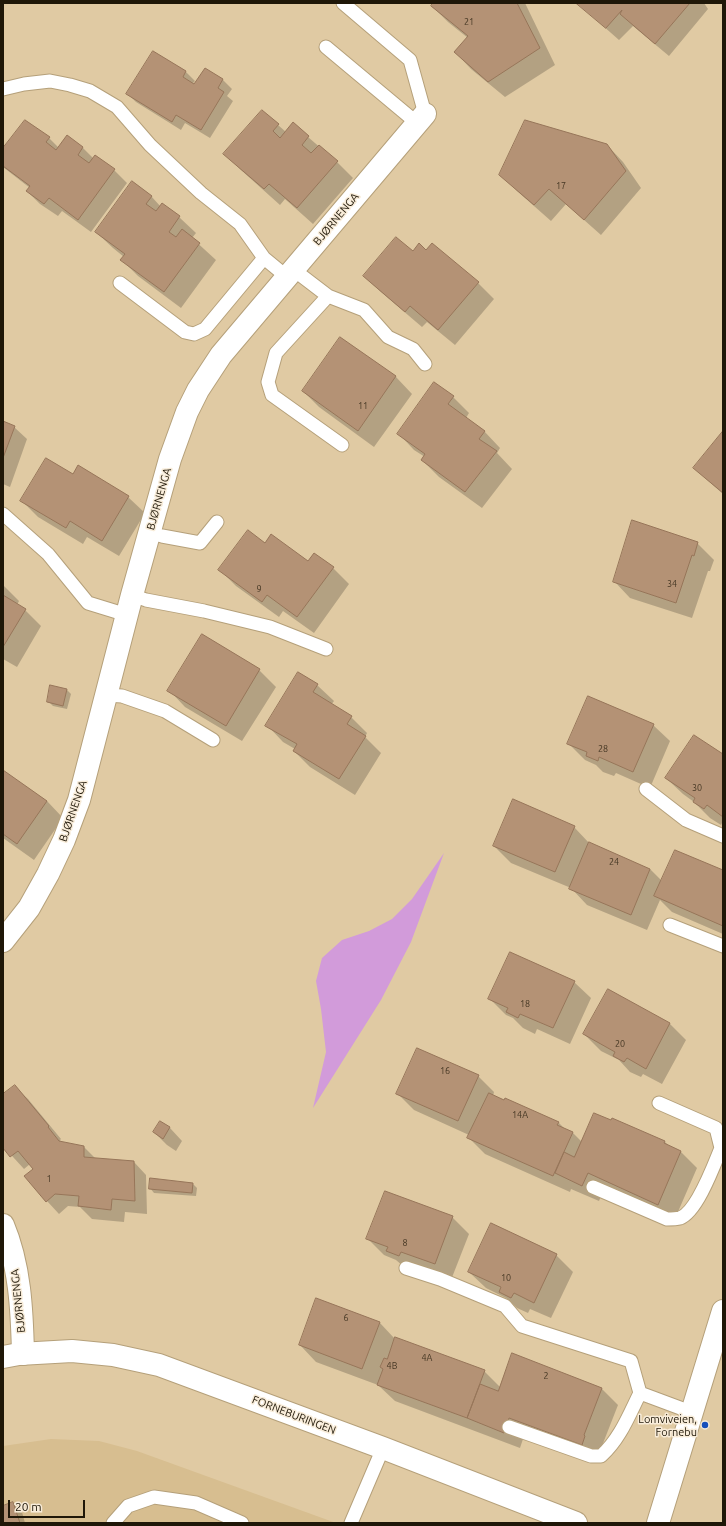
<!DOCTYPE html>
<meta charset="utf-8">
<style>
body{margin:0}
#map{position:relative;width:726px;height:1526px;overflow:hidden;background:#e0caa3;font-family:Ubuntu,sans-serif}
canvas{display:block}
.frame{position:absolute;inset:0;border:4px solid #1f1708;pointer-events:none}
.scale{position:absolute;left:8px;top:1500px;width:77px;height:18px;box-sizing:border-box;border:2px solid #1f1708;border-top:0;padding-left:5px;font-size:12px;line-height:14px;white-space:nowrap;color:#1f1708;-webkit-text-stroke:3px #f8ecd9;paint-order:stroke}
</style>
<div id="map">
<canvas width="726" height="1526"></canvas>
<div class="frame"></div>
<div class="scale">20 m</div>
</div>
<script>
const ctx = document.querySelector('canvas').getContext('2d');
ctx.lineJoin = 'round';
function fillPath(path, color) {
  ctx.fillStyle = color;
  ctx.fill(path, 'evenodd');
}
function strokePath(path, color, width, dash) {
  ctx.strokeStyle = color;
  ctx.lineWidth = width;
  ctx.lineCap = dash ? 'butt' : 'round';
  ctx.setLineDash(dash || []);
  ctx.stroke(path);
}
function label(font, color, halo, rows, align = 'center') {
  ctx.font = font + ' Ubuntu,sans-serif';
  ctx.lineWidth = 3;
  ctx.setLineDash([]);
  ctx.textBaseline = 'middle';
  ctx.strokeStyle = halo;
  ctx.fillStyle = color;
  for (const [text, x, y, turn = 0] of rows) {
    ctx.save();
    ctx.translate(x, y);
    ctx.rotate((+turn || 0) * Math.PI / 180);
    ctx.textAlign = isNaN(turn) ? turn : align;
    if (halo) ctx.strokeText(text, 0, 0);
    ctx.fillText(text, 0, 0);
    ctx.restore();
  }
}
fillPath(new Path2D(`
 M51,1439L99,1441L137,1451L336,1523H3V1446Z`), '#d7be90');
fillPath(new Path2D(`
 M444,853L411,942L381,1000L313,1108L326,1052L321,1009L316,981L322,958L342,940L369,931L392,919L412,899Z`), '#d29bda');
fillPath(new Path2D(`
 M435,3H525L555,65L505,97L471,69L455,52L468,38L448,22L432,6Z
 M577,3H704L708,9L669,56L633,26L619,40Z
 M153,52L186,72L195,81L192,84L195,86L205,69L223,80L232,89L227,96L233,101L210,138L185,123L181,130L136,102L127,93Z
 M278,125L286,132L308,137L337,162L353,178L313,224L285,199L280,205L241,170L225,154Z
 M67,137L83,148L94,159L96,156L114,170L127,183L91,232L62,211L58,216L40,204L27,191L30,188L3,167V150L49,138L59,148Z
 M607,145L623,162L641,188L601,235L566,204L551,221L517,191L501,175Z
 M151,196L161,207L179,217L196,233L192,238L216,260L181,308L138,276L122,260L124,257L113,248L96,232Z
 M427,251L478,283L494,299L455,345L427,322L422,327L381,292L364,276L413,253Z
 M341,338L396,377L412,394L374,447L319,407L303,391Z
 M453,397L469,413L466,418L484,431L500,448L497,453L512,469L482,508L439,477L422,460L425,457L414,450L398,433Z
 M3,422L14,427L27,439L10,487L3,484Z
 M723,431V494L694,468Z
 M73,476L128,497L145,513L119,556L87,537L83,544L38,517L21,500Z
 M697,543L714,560L710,571H708L692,618L630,598L614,581Z
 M266,544L308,562L333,568L349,584L314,633L283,611L279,617L236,586L220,570Z
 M3,585L19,601L17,605L25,610L41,626L17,667L3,659Z
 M202,636L259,670L276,687L242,741L185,707L169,690Z
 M298,673L317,685L334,701L331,705L351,717L367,733L365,737L381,753L355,795L310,767L294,751L295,749L283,742L267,725Z
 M51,686L67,690L71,694L67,709L53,706L48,701Z
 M653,725L670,741L650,788L616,773L614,776L603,772L596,765L585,760L569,744Z
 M723,755V821L721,825L710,818L694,802L683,794L666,778Z
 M3,771L47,801L63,818L34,860L3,838Z
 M574,827L590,844L650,869L662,881L723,872V934L672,912L660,900L647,930L587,905L571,888L511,863L494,846Z
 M574,982L591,998L570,1044L537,1029L535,1034L523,1028L513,1018L506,1015L489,998Z
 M608,990L670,1024L686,1040L662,1084L643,1074L641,1077L630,1072L619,1060L601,1051L584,1034Z
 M478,1076L494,1092L493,1096L558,1122L565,1129L573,1133L582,1142L612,1122L613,1119L665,1142L669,1146L681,1152L697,1168L674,1221L604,1189L599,1201L571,1189L570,1192L485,1154L468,1137L469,1135L414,1110L398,1094Z
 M15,1087L28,1099L61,1139L60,1140L61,1142L84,1147L96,1159L134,1162L146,1175L147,1214L125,1212L124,1222L92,1219L80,1207L68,1206L59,1214L47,1201L34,1169L30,1164L24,1169L3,1146V1095Z
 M161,1122L170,1128L182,1141L176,1151L167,1145L154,1132Z
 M193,1184L197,1188L196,1196L154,1193L150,1188Z
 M452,1217L469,1234L451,1280L404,1267L396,1260L384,1255L368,1239Z
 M491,1225L556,1255L573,1272L551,1318L530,1309L528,1313L517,1308L506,1298L486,1288L469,1272Z
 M317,1299L380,1323L395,1339L484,1371L500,1387L601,1388L618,1405L600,1451L525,1433L520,1448L395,1401L378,1385L316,1362L300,1345Z
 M13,1503L22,1512L25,1523H3V1507Z`), '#0003');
const building = new Path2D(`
 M433,3H517L540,48L488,82L454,52L468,36L431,6Z
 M576,3H690L655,44L620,14L622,10L606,28Z
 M153,51L186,71L183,77L194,84L205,68L223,79L218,88L224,92L201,130L176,115L172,122L126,94Z
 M262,110L279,124L273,131L280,138L293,122L309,136L302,145L311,153L319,145L338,161L297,208L269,184L264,189L223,154Z
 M25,120L50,137L46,142L56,150L67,135L83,147L78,155L89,163L95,155L115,169L78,220L49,198L44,204L26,191L30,186L3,166V148Z
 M525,120L607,144L626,171L584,220L549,189L534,205L499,175Z
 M132,181L152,196L146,204L156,211L162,203L180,216L169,232L176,237L182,229L200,243L164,292L120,260L125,254L95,232Z
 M396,237L413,251L419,243L426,250L432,243L479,282L438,330L410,306L405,312L363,276Z
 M340,337L396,376L358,431L302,391Z
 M434,382L454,396L448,404L485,431L479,439L497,451L465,492L421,460L425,454L397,434Z
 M3,421L15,426L3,458Z
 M723,431V493L693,468Z
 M46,458L73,474L78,465L129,496L102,541L70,521L66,528L20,501Z
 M632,520L698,542L694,556L692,555L676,603L613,582Z
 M248,530L265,543L271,534L308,561L314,553L334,567L297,617L267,595L262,602L218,570Z
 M3,595L26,609L3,647Z
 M202,634L260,669L226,726L167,691Z
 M298,672L318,684L313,692L352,716L347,724L366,736L339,779L293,751L297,744L265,726Z
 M50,685L67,689L63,706L47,702Z
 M588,696L654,724L633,772L599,757L598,761L586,756L587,752L567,744Z
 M694,735L723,754V817L707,805L704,809L693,802L695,798L665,778Z
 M3,770L47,801L17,844L3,834Z
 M513,799L575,826L555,872L493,846Z
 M589,842L650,869L631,915L569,889Z
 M675,850L723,870V926L654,896Z
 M510,952L575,981L553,1028L520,1014L518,1018L506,1012L508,1008L488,999Z
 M608,989L670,1023L646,1069L627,1058L624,1062L613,1056L615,1052L583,1034Z
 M417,1048L479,1075L458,1121L396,1094Z
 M15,1085L49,1126L48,1127L59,1141L84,1146V1157L134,1161L135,1201L112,1199L111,1210L78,1206L79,1196L55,1194L46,1202L24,1176L33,1169L18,1151L10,1157L3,1148V1094Z
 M489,1093L504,1100L505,1098L559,1122L557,1125L573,1132L553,1176L467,1138Z
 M594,1113L611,1120L612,1118L665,1141L664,1143L681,1151L658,1205L588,1173L582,1186L555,1173L564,1152L574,1157Z
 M160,1121L170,1127L163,1139L153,1132Z
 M150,1178L193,1183L192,1193L149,1189Z
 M385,1191L453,1216L435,1264L401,1252L399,1256L386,1251L388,1247L366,1239Z
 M491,1223L557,1254L534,1303L514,1293L511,1298L499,1292L501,1287L468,1272Z
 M316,1298L380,1322L362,1369L299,1345Z
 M395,1337L485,1370L467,1418L377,1385L383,1369L380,1367L384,1358L387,1359Z
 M512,1353L602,1388L584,1435L585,1436L582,1445L509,1418L504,1433L467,1418L480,1384L498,1391Z
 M13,1502L20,1523H3V1506Z`);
fillPath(building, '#b49275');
strokePath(building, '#967559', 1);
const service = new Path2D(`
 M343,3L410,60L425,114
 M326,47L417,123
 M3,89L24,84L50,81L70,85L90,91L117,107L150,145L201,193L240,224L264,258L287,277
 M294,270L328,296L364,310L388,337L413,349L425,364
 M120,283L185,332L194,334L205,329L264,258
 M328,296L276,353L268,382L272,395L342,445
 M3,514L48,554L88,603L127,615
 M150,533L162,536L200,543L217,522
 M132,595L146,600L204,611L270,627L326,649
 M106,695L122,696L165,711L213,740
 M646,789L686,820L723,836
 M670,925L723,946
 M659,1103L716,1128L721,1148L723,1149
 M593,1187L667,1219C671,1219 676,1219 680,1218C697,1212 714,1165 721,1148
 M406,1268L440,1279L505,1306L522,1326L631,1361L640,1393L691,1412
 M509,1427L591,1456H601C620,1439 629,1415 640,1393
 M113,1523L128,1506L154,1497L196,1503L242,1523
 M351,1523L383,1448`);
const minor = new Path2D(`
 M3,941L29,908L48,874L64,840L79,800L132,595L170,459L187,412L198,390L221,355L425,114
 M3,1225C20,1265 22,1311 23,1354
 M658,1523L723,1311`);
const tertiary = new Path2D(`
 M3,1357L19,1354L72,1351L113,1355L159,1365L383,1448L576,1523`);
strokePath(service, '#b5a07a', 15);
strokePath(minor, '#b5a07a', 24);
strokePath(tertiary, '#b5a07a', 24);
strokePath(service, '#fff', 13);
strokePath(minor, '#fff', 22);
strokePath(tertiary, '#fff', 22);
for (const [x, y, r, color] of [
 [705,1425,4,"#174fbb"]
]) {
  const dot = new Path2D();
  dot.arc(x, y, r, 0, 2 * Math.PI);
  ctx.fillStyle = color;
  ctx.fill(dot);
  strokePath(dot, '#f8ecd9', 1.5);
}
label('9px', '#443623', null, [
 ["21",469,22],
 ["17",561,186],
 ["11",363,406],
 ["34",672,584],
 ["9",259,589],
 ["28",603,749],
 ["30",697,788],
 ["24",614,862],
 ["18",525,1004],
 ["20",620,1044],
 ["16",445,1071],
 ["14A",520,1115],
 ["1",49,1179],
 ["8",405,1243],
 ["10",506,1278],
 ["6",346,1318],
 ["4A",427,1358],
 ["4B",392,1366],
 ["2",546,1376]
]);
label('11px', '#1f1708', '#f8ecd9', [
 ["BJØRNENGA",336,219,-50],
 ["BJØRNENGA",159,499,-74],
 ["BJØRNENGA",73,811,-71],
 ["BJØRNENGA",18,1301,-96],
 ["FORNEBURINGEN",294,1415,21]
]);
label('11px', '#1f1708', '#f8ecd9', [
 ["Lomviveien,",697,1419],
 ["Fornebu",697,1432]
], 'right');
</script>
